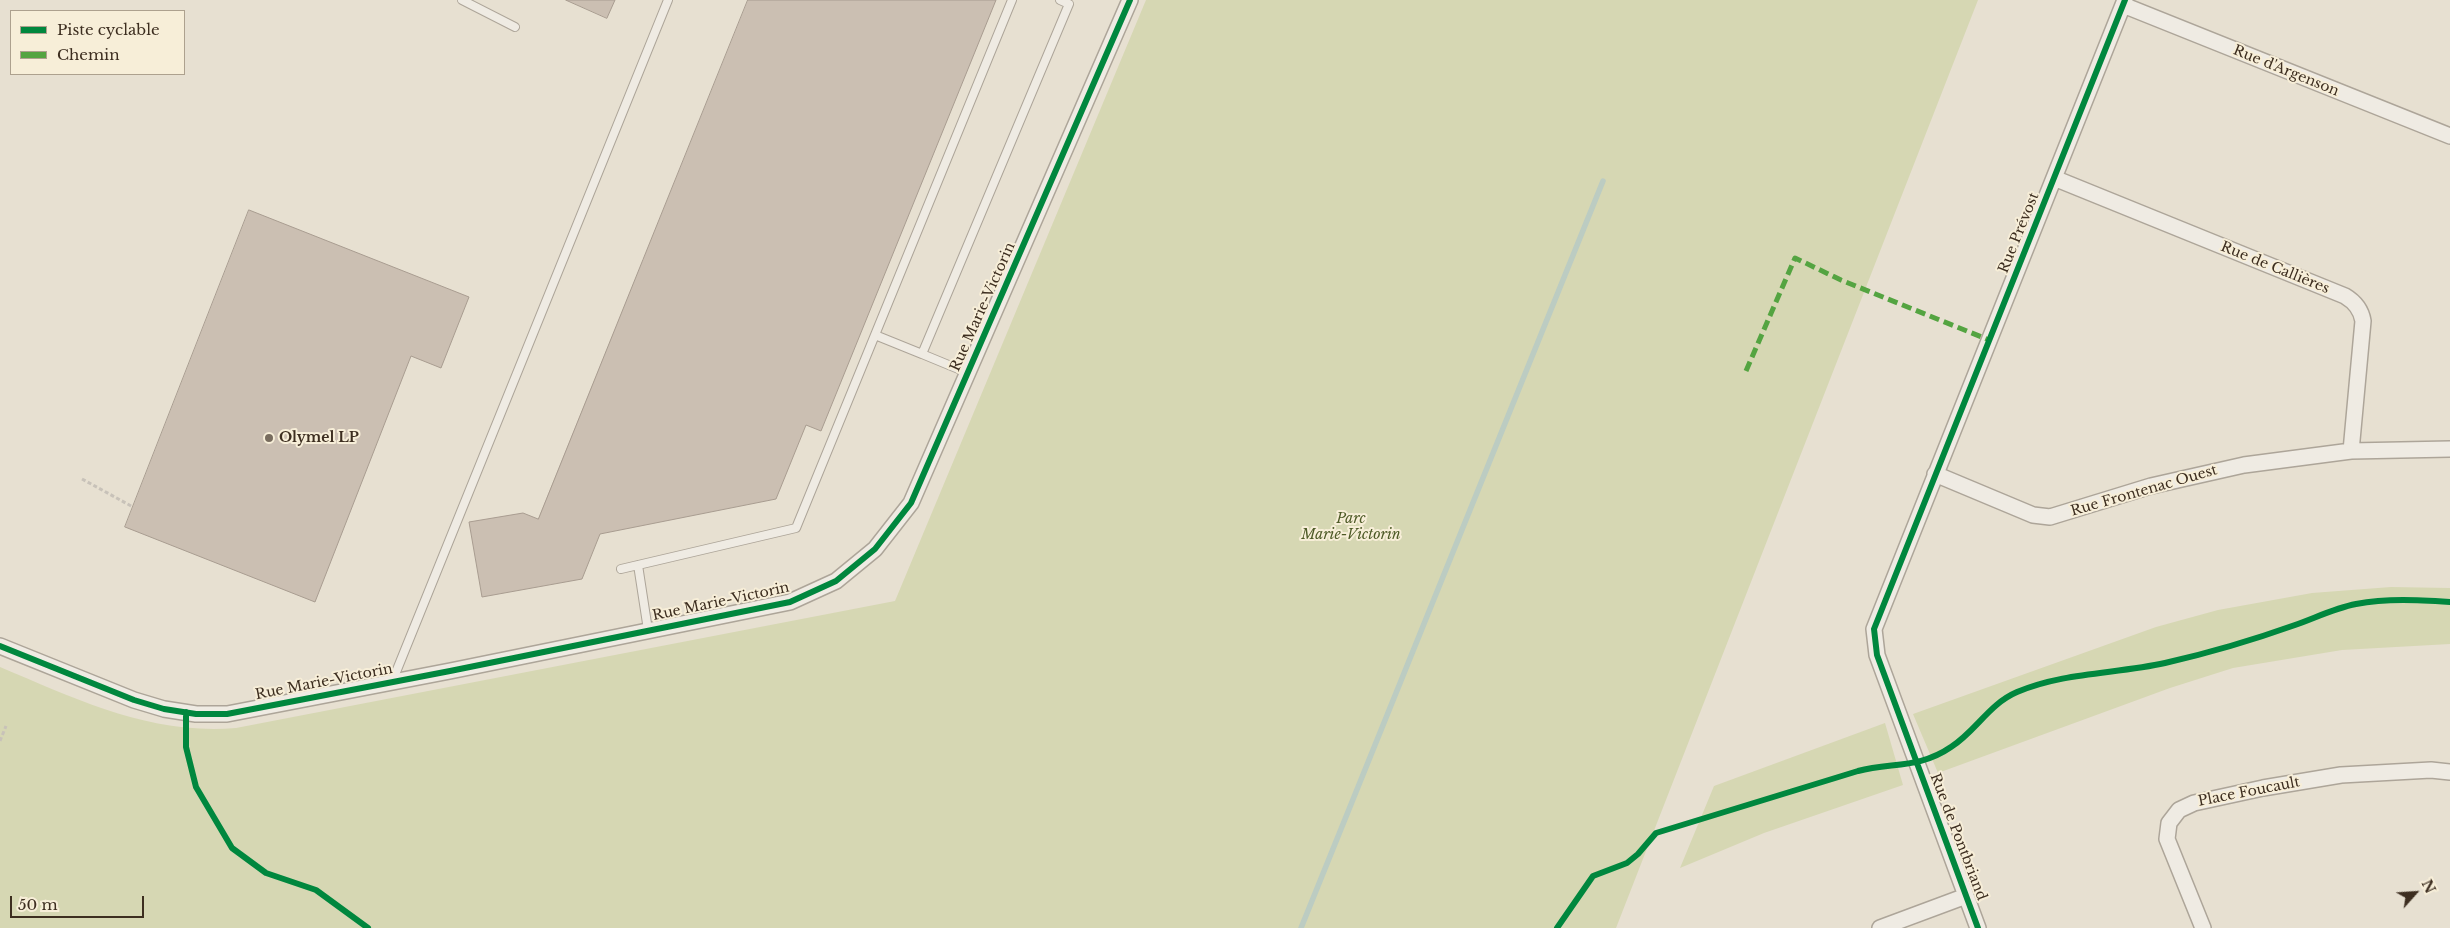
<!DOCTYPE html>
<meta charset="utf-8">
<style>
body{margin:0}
#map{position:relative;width:2450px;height:928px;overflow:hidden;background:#e7e0d1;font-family:"Libre Baskerville",serif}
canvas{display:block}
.legend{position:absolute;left:10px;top:10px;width:175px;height:65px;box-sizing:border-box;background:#f7eed8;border:1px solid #ada18e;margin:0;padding:6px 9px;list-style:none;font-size:15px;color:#3d2e20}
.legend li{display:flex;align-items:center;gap:10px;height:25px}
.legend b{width:25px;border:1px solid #ada18e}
.north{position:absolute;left:2390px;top:868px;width:50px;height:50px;-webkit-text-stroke:4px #f7eed8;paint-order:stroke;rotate:64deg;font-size:14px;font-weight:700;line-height:20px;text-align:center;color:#3d2e20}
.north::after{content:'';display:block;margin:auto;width:18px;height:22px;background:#3d2e20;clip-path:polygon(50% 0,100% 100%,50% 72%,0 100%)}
.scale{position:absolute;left:10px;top:896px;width:134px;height:22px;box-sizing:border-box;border:2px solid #3d2e20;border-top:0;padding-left:6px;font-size:15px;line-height:18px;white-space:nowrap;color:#3d2e20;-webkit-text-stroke:4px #f7eed8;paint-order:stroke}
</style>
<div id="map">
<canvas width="2450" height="928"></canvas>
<ul class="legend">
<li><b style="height:6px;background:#00873e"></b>Piste cyclable</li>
<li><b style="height:6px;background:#54a441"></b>Chemin</li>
</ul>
<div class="north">N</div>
<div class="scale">50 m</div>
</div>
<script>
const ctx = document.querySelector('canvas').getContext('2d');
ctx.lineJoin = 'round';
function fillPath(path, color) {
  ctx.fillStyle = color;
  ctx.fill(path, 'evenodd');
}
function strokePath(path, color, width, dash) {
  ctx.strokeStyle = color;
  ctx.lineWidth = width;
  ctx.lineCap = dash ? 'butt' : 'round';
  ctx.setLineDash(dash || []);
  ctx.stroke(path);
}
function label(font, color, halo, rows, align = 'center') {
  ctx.font = font + ' "Libre Baskerville",serif';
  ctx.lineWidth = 4;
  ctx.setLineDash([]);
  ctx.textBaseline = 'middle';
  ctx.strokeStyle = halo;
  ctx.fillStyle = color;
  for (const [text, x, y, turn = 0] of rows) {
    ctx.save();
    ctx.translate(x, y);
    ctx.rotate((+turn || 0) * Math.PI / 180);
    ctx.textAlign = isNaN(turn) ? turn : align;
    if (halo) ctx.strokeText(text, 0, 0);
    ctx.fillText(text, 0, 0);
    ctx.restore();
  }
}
fillPath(new Path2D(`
 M1146,0H1978L1616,928H0V667C79,700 149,735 236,728L895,601Z
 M2391,587L2450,588V644L2342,650L2233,668L2170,688L1938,773L1913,714L2156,627L2218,610L2312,593Z
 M1885,723L1903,785L1764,833L1680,868L1714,786Z`), '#d6d7b3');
strokePath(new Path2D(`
 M1301,928L1603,181`), '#bcccc2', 5.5);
const building = new Path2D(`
 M566,0H615L607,18Z
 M748,0H996L821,431L806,425L776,499L600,534L582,579L482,597L469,522L523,513L538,519Z
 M249,210L469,297L441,368L411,356L315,602L125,527Z`);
fillPath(building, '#cbbfb2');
strokePath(building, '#a89c90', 1);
const service = new Path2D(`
 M462,0L515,27
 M875,335L922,354
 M968,373L922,354L1069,4L1060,0
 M638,565L648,630
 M621,569L796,528L1012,0
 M392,682L668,0`);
const minor = new Path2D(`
 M2123,5L2450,136
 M2054,178L2345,296C2355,302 2361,309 2363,321L2351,451
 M1935,474L2033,515L2050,517L2151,486L2244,465L2351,451L2450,449
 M0,646L134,700L164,709L196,714H227L450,671L790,602L836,581L875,549L911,503L1130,0
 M1880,928L1966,896
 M1978,928L1877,655L1874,629L2125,0
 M2203,928L2167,839L2169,823L2179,810L2194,803L2263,788L2341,775L2431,770L2450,772`);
strokePath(service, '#ada599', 10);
strokePath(minor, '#ada599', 18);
strokePath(new Path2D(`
 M82,479L133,507
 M0,741L6,726`), '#c8c2b9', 3, [4, 2.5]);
strokePath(service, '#efebe3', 8);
strokePath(minor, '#efebe3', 15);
strokePath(new Path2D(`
 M1746,371L1795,258L1841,280L1989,340`), '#54a441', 5, [10, 5]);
strokePath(new Path2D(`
 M0,646L134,700L164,709L196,714H227L450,671L790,602L836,581L875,549L911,503L1130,0
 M186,712V747L196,787L232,848L266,873L316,890L368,928
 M1557,928L1593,876L1627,863L1638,854L1656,833L1858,771C1892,762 1919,769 1951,747C1976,731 1989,704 2017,692C2064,672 2116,674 2165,663C2209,653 2253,640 2295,625C2315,618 2335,608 2356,604C2387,598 2419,600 2450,602
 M1978,928L1877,655L1874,629L2125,0`), '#00873e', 6);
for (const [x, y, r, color] of [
 [269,438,5,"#786c5e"]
]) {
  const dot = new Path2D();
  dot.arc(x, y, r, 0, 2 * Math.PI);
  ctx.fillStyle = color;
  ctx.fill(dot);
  strokePath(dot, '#f7eed8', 2);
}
label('14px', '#3d2e20', '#f7eed8', [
 ["Rue d'Argenson",2286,71,22],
 ["Rue Prévost",2019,233,-68],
 ["Rue de Callières",2275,268,22],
 ["Rue Marie-Victorin",983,307,-66],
 ["Rue Frontenac Ouest",2144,491,-16],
 ["Rue Marie-Victorin",721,602,-12],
 ["Rue Marie-Victorin",324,682,-11],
 ["Place Foucault",2249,792,-11],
 ["Rue de Pontbriand",1958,837,69]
]);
label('bold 14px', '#3d2e20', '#f7eed8', [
 ["Olymel LP",279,438]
], 'left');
label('italic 14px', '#4d5a26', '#f7eed8', [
 ["Parc",1351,519],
 ["Marie-Victorin",1351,535]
]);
</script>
